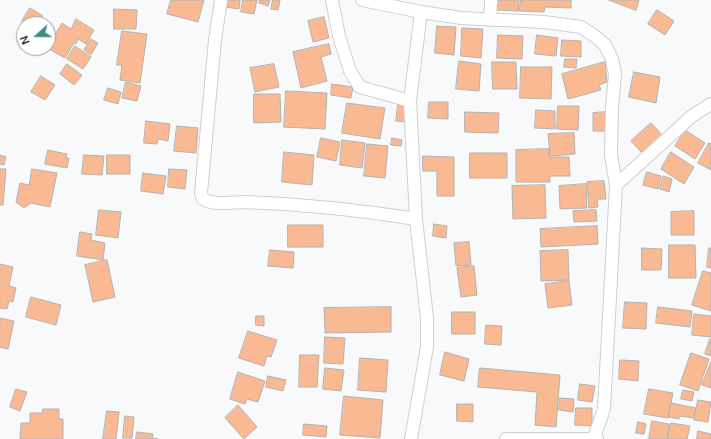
<!DOCTYPE html>
<style>
body{margin:0}
#map{position:relative;width:711px;height:439px;overflow:hidden;background:#f8f9fa;font-family:"Nunito Sans",sans-serif}
canvas{display:block}
.north{position:absolute;left:16px;top:16px;width:40px;height:40px;box-sizing:border-box;background:#fff;border:1px solid #9d9d9e;border-radius:50%;rotate:249deg;font-size:11px;font-weight:700;line-height:16px;text-align:center;color:#0b0b0c}
.north::after{content:'';display:block;margin:auto;width:14px;height:18px;background:#428983;clip-path:polygon(50% 0,100% 100%,50% 72%,0 100%)}
</style>
<div id="map">
<canvas width="711" height="439"></canvas>
<div class="north">N</div>
</div>
<script>
const ctx = document.querySelector('canvas').getContext('2d');
ctx.lineJoin = 'round';
function fillPath(path, color) {
  ctx.fillStyle = color;
  ctx.fill(path, 'evenodd');
}
function strokePath(path, color, width, dash) {
  ctx.strokeStyle = color;
  ctx.lineWidth = width;
  ctx.lineCap = dash ? 'butt' : 'round';
  ctx.setLineDash(dash || []);
  ctx.stroke(path);
}
const building = new Path2D(`
 M171,0H204L198,22L167,14Z
 M226,0H240L239,9L225,7Z
 M243,0H257L254,14L241,12Z
 M260,0H270L268,6L259,3Z
 M273,0H280L278,10L271,9Z
 M495,0H519V11L495,10Z
 M521,0H571V8L545,7L544,12L520,11Z
 M609,0H639L636,10Z
 M30,8L43,16L39,24H26L22,21Z
 M114,9L137,10L136,29H114Z
 M657,10L674,21L665,35L648,24Z
 M324,17L329,38L313,42L308,21Z
 M76,19L94,30L86,44L78,39L76,44L74,43L65,58L47,48L62,23L71,29Z
 M437,26L456,27L454,55L435,53Z
 M462,28L483,29L481,58L461,56Z
 M122,31L147,34L140,83L120,80L122,65H117Z
 M498,35L523,36L522,59L497,58Z
 M537,35L558,38L556,56L535,54Z
 M91,39L98,43L91,55L84,50Z
 M562,40L581,41V57L561,56Z
 M329,44L331,54L321,57L327,81L301,88L293,52Z
 M75,46L91,57L83,69L67,59Z
 M565,59H577L576,68L564,67Z
 M459,61L481,64L479,91L456,89Z
 M492,62H516L517,89H493Z
 M605,62L607,82L599,85L601,90L568,99L562,74Z
 M67,64L82,75L74,85L60,74Z
 M274,64L279,87L255,92L250,68Z
 M521,67H552L551,99L520,98Z
 M634,72L660,77L656,103L629,97Z
 M41,76L55,85L45,100L31,92Z
 M126,82L141,86L137,101L122,98Z
 M332,84L353,87L351,98L331,95Z
 M108,88L121,92L118,104L104,100Z
 M286,91L327,93L325,129L284,127Z
 M254,94H280L281,122L254,123Z
 M429,102H448V119L428,118Z
 M347,103L385,108L380,139L342,133Z
 M398,105L407,106L405,122L396,121Z
 M558,106H579L578,130L557,129Z
 M536,110L555,111V129L535,128Z
 M465,112L499,113L498,133L465,132Z
 M608,112V131H593V113Z
 M146,121L170,124L168,141L158,139L157,144L144,143Z
 M651,123L663,136L643,154L631,141Z
 M177,126L198,128L196,153L174,151Z
 M685,130L705,143L695,159L675,146Z
 M574,133L575,154L550,156L548,134Z
 M321,138L340,142L336,161L317,157Z
 M392,138L402,140L401,146L391,145Z
 M342,140L365,143L362,168L340,165Z
 M709,143L711,144V170L698,163Z
 M367,144L388,146L385,178L364,176Z
 M549,149V157H569L570,176H550V182H516V150Z
 M48,150L67,154L66,158H69L67,168L45,164Z
 M284,152L314,155L312,185L282,182Z
 M671,152L694,167L684,184L661,169Z
 M470,153H507V178H470Z
 M0,155L6,157L4,165L0,164Z
 M84,155L104,156L102,175L82,174Z
 M107,155H130V174H107Z
 M423,156L454,157V196H437V171H423Z
 M0,169H6L3,205H0Z
 M32,169L57,173L50,207L31,203L24,208L16,202L20,183L29,185Z
 M169,169L187,170L185,189L168,187Z
 M647,172L661,176L658,189L643,185Z
 M143,173L166,176L163,194L141,191Z
 M663,176L672,179L669,192L660,189Z
 M604,181L606,199H597L598,207L589,208L587,182Z
 M586,184L587,208L560,209L559,186Z
 M545,185L546,218L513,219L512,186Z
 M99,210L121,212L118,238L96,235Z
 M596,210L597,221L574,222L573,211Z
 M694,211V235H671V212Z
 M434,224L447,226L446,238L433,236Z
 M288,225H323V247H288Z
 M597,226L598,244L541,247L540,229Z
 M80,232L92,234L91,240L105,243L103,260L77,256Z
 M469,242L471,265L456,266L454,243Z
 M669,245H695L696,278H669Z
 M642,248L662,249L661,270H642Z
 M709,248H711V268L707,267Z
 M270,250L294,252L293,268L268,266Z
 M568,250L569,280L541,281L540,251Z
 M107,260L115,297L93,302L85,265Z
 M0,264L13,267L9,286L16,288L13,302L9,301L7,309L0,308Z
 M474,266L477,295L461,297L457,268Z
 M703,271L711,273V311L692,305Z
 M569,281L572,305L548,308L545,284Z
 M31,297L61,305L56,325L26,317Z
 M625,302L647,303L646,329L623,328Z
 M391,307V332L325,333L324,308Z
 M658,307L692,311L690,327L656,323Z
 M452,312H475V334H452Z
 M694,314L711,316V337L692,335Z
 M256,316H264V326L256,325Z
 M0,318L14,321L8,349L0,347Z
 M486,325L502,326L501,345L485,344Z
 M248,331L277,340L271,357L267,356L264,366L239,358Z
 M325,337L345,338L343,364L324,363Z
 M710,339H711V356L705,354Z
 M445,352L469,359L464,381L440,375Z
 M691,353L709,359L698,391L680,385Z
 M300,355H319L317,387H299Z
 M360,358L388,360L386,392L358,390Z
 M620,360L639,361L638,381L619,379Z
 M711,362V388L702,385Z
 M325,368L344,370L341,391L323,389Z
 M480,368L560,375L556,427L535,425L537,392L478,387Z
 M238,372L265,381L258,402L247,399L245,404L230,399Z
 M268,376L286,380L283,391L266,387Z
 M580,384L595,386L592,402L578,400Z
 M16,389L27,392L20,411L10,407Z
 M649,389L673,393L668,418L644,414Z
 M683,390L694,392L692,401L681,399Z
 M344,396L383,400L380,438L340,435Z
 M560,398L574,399L573,412L559,410Z
 M698,400L711,402L708,422L694,420Z
 M671,403L696,408L694,418L679,416V419L669,417Z
 M457,404H473V422L457,421Z
 M238,405L257,427L244,439L225,418Z
 M576,408H592V426L575,425Z
 M43,409H59V419H63V439H20L21,423H30V413H42Z
 M107,411L119,412L116,439H103Z
 M125,416L134,417L132,438H123Z
 M652,421L669,424L667,439H649Z
 M638,422L646,424L644,434L636,433Z
 M671,423L690,426L687,439H668Z
 M304,424L327,426L326,437L303,435Z
 M698,431L711,434V439H697Z
 M137,432L153,434L152,438L158,439H136Z`);
fillPath(building, '#f9b993');
strokePath(building, '#b3b2b1', 1);
const minor = new Path2D(`
 M221,0L215,40L201,193L203,199C215,206 231,202 245,202C302,204 359,210 416,219
 M332,0L339,36L350,71L360,87L410,101
 M362,0L421,12L461,18L544,22L581,27L596,37L605,45L612,59L615,74L612,107L611,155L616,185
 M490,20L491,0
 M594,438L604,409L616,185L692,116L711,104
 M411,439L427,347V318L416,219L410,101L421,12
 M506,439H597`);
strokePath(minor, '#cfcfd1', 14);
strokePath(minor, '#fff', 12);
</script>
